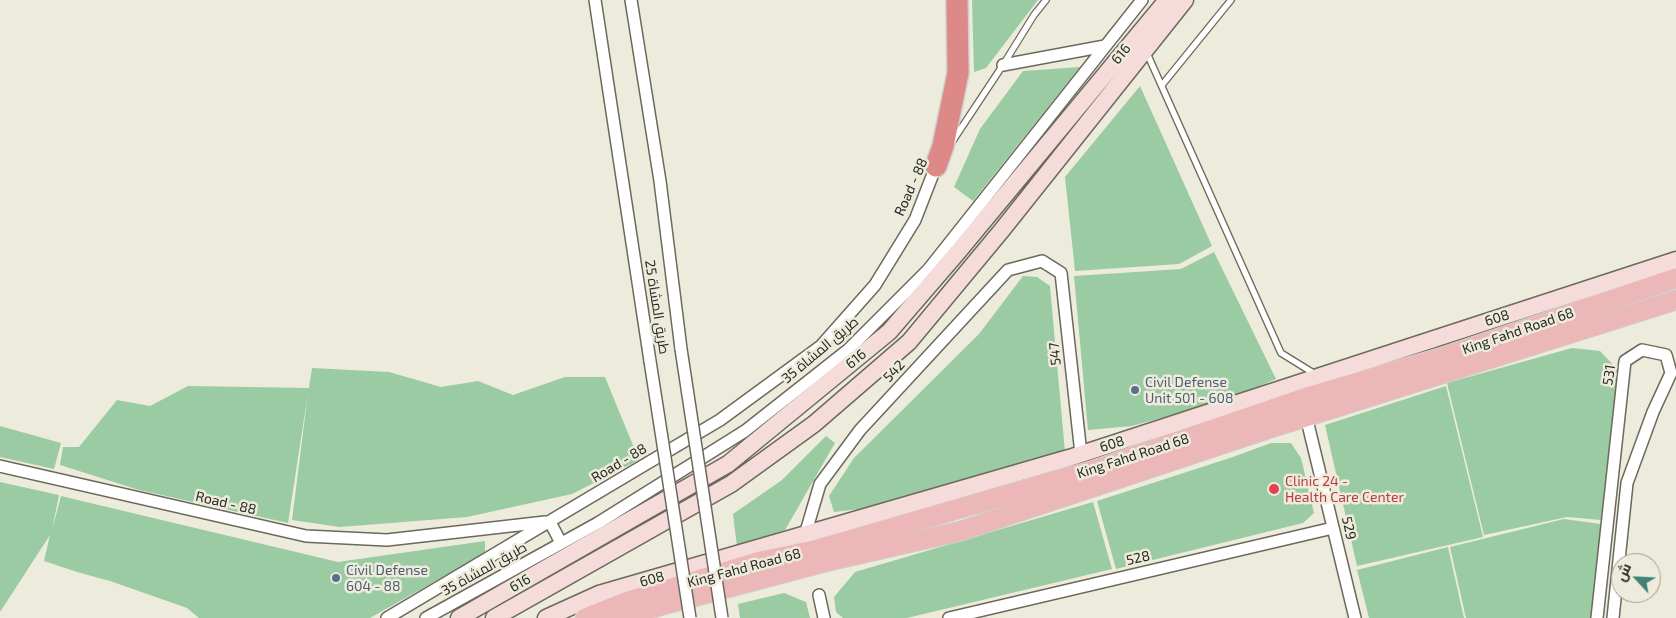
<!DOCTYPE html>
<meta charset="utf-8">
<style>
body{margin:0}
#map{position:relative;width:1676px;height:618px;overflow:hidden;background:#edebdb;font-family:"Exo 2",Cairo,sans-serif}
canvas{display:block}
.north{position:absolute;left:1611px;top:553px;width:50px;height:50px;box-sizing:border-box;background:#edebdb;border:1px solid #9e9d91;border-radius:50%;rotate:295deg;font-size:14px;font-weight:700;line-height:20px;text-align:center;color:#282721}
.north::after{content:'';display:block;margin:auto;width:18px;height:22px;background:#3f8275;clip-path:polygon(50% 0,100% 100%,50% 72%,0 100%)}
</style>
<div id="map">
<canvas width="1676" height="618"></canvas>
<div class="north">ش</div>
</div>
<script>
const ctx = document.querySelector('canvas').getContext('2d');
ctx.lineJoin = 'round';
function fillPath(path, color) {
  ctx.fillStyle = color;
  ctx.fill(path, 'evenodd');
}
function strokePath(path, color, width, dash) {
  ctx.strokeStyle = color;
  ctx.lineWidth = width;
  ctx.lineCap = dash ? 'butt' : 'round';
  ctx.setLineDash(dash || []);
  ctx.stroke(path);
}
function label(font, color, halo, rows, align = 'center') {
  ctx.font = font + ' "Exo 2",Cairo,sans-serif';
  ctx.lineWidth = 5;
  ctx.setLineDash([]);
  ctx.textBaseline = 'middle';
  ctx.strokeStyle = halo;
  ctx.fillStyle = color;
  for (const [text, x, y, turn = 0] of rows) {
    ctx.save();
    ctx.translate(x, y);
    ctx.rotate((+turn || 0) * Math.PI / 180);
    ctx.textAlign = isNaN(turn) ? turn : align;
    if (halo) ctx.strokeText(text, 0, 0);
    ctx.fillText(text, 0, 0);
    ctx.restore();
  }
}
fillPath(new Path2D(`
 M972,0H1038L986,68L974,72Z
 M1080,67L973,201L954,187L980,129L1023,71Z
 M1140,86L1212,246L1179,264L1075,271L1065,177Z
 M1214,252L1276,379L1230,399L1132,426L1088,430L1074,276L1181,269Z
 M1023,276L1037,277L1050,286L1065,452L869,508L834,512L829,496L854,458L979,334Z
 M1572,348L1600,351L1618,370L1601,520L1567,517L1484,535L1447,383Z
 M312,368L389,372L441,387L478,381L513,395L565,377H605L639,460L572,494L467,517L340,527L292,520L308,393L288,523L139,490L60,465L63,447H79L117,400L150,406L188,386L309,388Z
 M1446,386L1483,537L1357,566L1325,425Z
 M0,426L61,443L54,469L0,457Z
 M826,436L835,443L785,530L737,547L733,514L782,480Z
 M1271,443H1291L1301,458L1314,513L1303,523L1116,569L1097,501L1233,457Z
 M0,482L59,495L52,530L61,496L338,562L485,541V553L370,618H199L187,608L110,581L77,572L44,561L50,535L0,612Z
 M1093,502L1112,569L907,618H843L836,612L834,597L855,572Z
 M1564,519L1601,524L1591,618H1466L1450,547Z
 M1448,547L1464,618H1369L1357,570Z
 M784,593L806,602L810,618H740L738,604Z`), '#9acba2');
const lane = new Path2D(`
 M1146,51L1281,353L1315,374
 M1162,85L1231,0
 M952,142L1003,65L1034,15L1046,0`);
const street = new Path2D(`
 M595,0L650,361
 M631,0L660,181L681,349
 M1003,65L1105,46
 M1306,416L1355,618
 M0,466L306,536L387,540L545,522
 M550,522L561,543
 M805,535L820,484L860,430L1008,270L1042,261L1061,273L1081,454
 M819,595L824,618
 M387,618L720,420L821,346L875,285L915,220L936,166
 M426,618L598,523L745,431L849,349L928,270L1142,0
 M949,618L1333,528
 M1597,618L1625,361L1642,350L1666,355L1671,373L1653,412L1627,483L1613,618`);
const secondary = new Path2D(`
 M459,618L728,464L889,332L957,253L1167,0
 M494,618L731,484L814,424L909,342L1002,230L1185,0
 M546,618L599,594L1069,458L1676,260`);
const primary = new Path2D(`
 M585,618L628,601L760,561L819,549L1094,470L1310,396L1449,355L1676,278
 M619,618L670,603L825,562L961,531L1274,427L1676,300`);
const highway = new Path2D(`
 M936,166L943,146L958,73L957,0`);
strokePath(lane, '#6c695c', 8);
strokePath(street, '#6c695c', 14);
strokePath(secondary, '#6c695c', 19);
strokePath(primary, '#d0cfce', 21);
strokePath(highway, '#d0cfce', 24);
strokePath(lane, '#fff', 5.5);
strokePath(street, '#fff', 11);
strokePath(secondary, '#f5dcdb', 16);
strokePath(primary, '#ebb8b7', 19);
strokePath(highway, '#dd8987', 21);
const streetBridge = new Path2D(`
 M681,349L722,618
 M650,361L690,618`);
strokePath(streetBridge, '#6c695c', 14, []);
strokePath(streetBridge, '#fff', 11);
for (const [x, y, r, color] of [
 [1135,390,5,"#5c6f8a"],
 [1274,489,6,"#e0444e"],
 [336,578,5,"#5c6f8a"]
]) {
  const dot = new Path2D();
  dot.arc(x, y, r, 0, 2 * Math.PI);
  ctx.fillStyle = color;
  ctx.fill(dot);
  strokePath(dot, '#edebdb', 2);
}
label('14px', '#282721', '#edebdb', [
 ["616",1121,54,-50],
 ["Road - 88",911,187,-66],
 ["طريق المشاة 25",657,307,81],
 ["608",1497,318,-18],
 ["King Fahd Road 68",1518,331,-19],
 ["طريق المشاة 35",820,350,-40],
 ["547",1055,354,-96],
 ["616",856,359,-39],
 ["542",894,371,-47],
 ["531",1609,375,-81],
 ["608",1112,444,-18],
 ["King Fahd Road 68",1133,456,-18],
 ["Road - 88",619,463,-31],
 ["Road - 88",226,503,13],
 ["529",1349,528,77],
 ["528",1138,558,-13],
 ["King Fahd Road 68",744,568,-15],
 ["طريق المشاة 35",484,569,-29],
 ["608",652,579,-16],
 ["616",520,583,-30]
]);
label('14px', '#4e5e75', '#edebdb', [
 ["Civil Defense",1145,382],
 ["Unit 501 - 608",1145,398],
 ["Civil Defense",346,570],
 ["604 - 88",346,586]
], 'left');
label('14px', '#be3a42', '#edebdb', [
 ["Clinic 24 -",1285,481],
 ["Health Care Center",1285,497]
], 'left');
</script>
